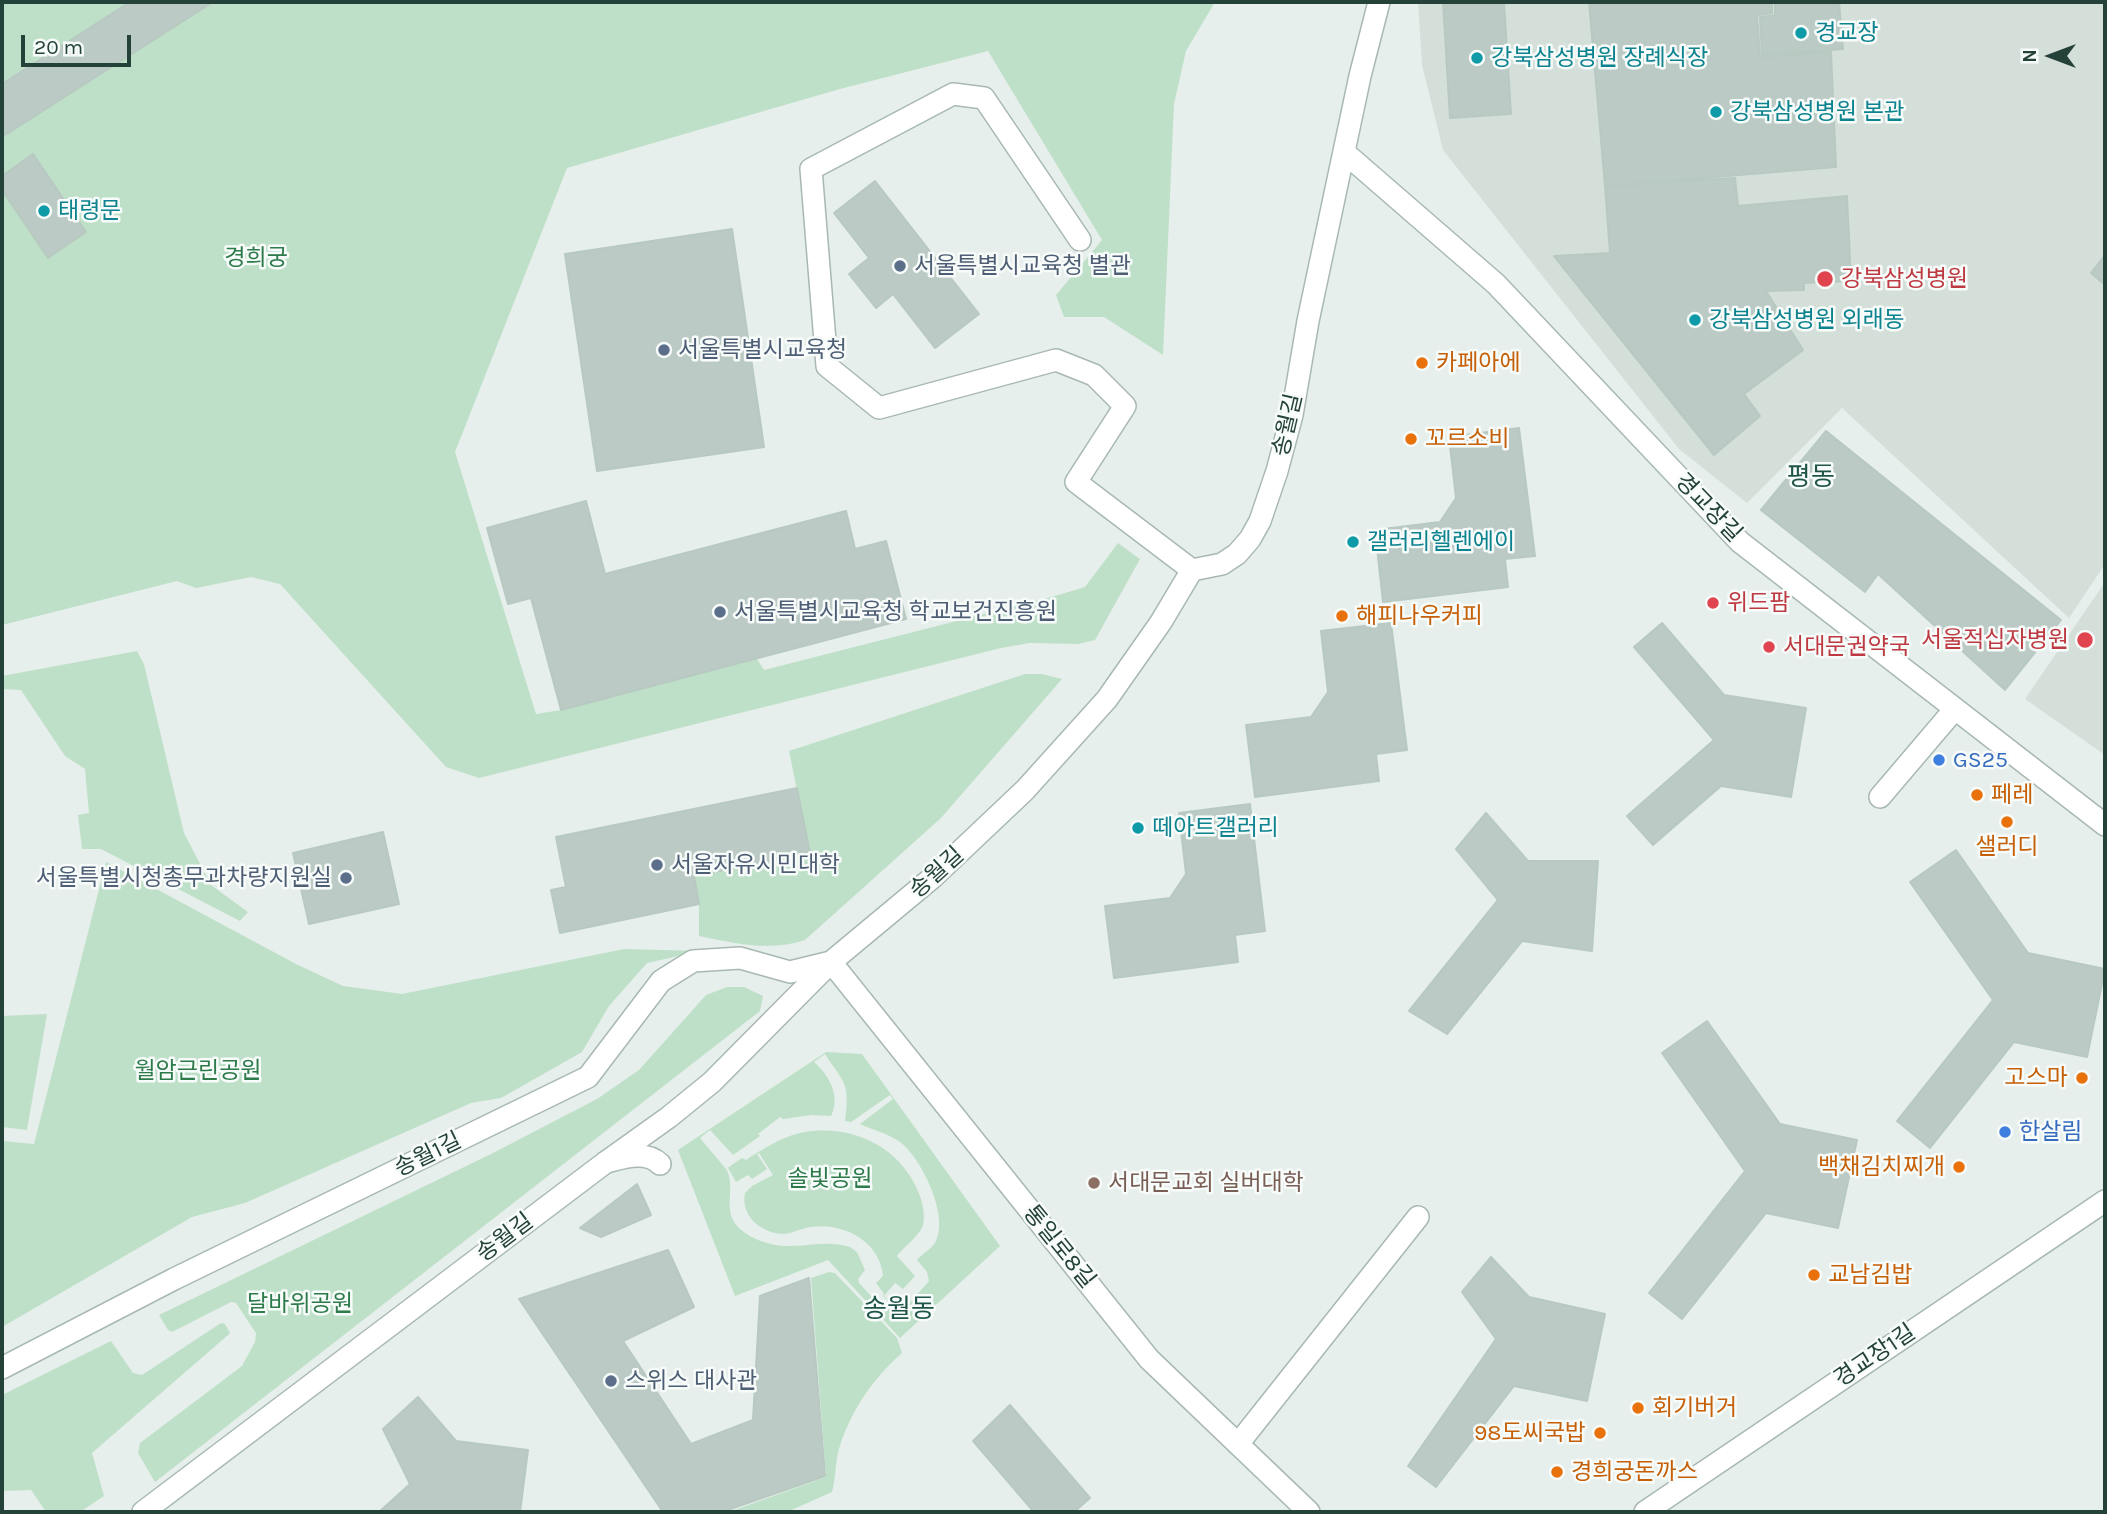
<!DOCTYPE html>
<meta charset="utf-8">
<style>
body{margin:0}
#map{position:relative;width:2107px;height:1514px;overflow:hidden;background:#e6efeb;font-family:Karla,sans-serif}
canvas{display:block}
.frame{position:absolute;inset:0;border:4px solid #24423a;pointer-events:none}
.north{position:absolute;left:2016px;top:21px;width:70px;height:70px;-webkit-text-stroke:5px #f7fbf9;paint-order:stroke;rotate:270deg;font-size:19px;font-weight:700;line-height:28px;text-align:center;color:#24423a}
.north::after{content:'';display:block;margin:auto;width:24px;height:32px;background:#24423a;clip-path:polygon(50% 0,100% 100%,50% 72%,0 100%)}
.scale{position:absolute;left:21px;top:35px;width:110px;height:32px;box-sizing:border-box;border:4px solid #24423a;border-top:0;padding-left:9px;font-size:21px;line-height:24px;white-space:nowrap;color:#24423a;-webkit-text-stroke:5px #f7fbf9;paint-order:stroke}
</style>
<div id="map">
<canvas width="2107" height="1514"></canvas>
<div class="frame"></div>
<div class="north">N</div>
<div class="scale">20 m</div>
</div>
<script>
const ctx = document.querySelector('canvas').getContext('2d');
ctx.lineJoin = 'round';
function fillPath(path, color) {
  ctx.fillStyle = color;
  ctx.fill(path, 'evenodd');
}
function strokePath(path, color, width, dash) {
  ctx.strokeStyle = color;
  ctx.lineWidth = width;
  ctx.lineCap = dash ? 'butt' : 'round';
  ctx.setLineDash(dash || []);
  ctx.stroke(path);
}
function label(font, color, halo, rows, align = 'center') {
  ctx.font = font + ' Karla,"Noto Sans KR",sans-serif';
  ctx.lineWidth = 5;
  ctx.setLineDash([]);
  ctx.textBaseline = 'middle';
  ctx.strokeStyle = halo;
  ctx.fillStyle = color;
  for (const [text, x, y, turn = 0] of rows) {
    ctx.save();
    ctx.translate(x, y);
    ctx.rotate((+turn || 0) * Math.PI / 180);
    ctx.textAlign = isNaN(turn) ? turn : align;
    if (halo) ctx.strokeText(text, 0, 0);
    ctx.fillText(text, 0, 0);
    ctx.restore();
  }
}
fillPath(new Path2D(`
 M1418,2H2105V564L2069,618L1842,408L1747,503L1679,449L1443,150L1422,65Z
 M2105,582V755L2025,699Z`), '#d4dfda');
fillPath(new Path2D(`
 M2,2H1215L1186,51L1174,104L1163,355L1104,317H1064L1056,295L1102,240L988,51L840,89L567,168L455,452L536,714L561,710L757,659L764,670L1055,596L1085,587L1118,543L1140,559L1095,640L1078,644L1030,643L1001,648L479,778L446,767L280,584L251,577L196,588L177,581L2,625Z
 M137,651L144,664L184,833L211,885L248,912L240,921L101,849H82L78,815L89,813L85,769L65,756L21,690L2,689V676Z
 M1025,674H1042L1062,679L941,818L805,940C770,952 734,943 699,936V904L694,876L810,853L789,751Z
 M106,862L296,964L343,986L402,994L624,949L701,951L647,963L609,1006L582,1052L501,1098L471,1103L245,1203L192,1217L2,1327V1141L34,1144Z
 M727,987H744L763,996L760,1011L155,1482L138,1453L140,1443L242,1366L255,1342L256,1333L236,1303L231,1302L172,1332L168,1330L159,1315L491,1154L597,1099L639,1070L706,995Z
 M47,1014L27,1130L2,1127V1016Z
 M826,1052L862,1054L1000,1246L900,1338L828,1260L735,1296L678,1150ZM825,1054C845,1085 850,1082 845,1121L851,1122L890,1095L893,1099L860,1124C873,1130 889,1134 900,1142C921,1158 949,1214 936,1241C933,1248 923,1253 917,1260L927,1272L929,1281L901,1313L884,1296L895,1283L903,1289L915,1276L897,1256C904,1247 916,1238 922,1228C926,1219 923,1205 920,1196C904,1152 861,1127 814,1131C789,1132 766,1147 746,1160L742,1158L726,1169L700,1138L710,1130L733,1155L760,1136L758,1134L780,1117L783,1119L812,1115L831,1116C841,1096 829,1075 814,1062ZM759,1153L773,1175L752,1186L745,1193C740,1216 762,1234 784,1234C793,1233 802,1228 811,1227C843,1222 880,1241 883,1276L876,1283L884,1294L883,1296L892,1305L886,1312L859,1283L858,1279L865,1270L857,1252L850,1247C828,1240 806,1247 784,1246C766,1245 739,1235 732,1218C726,1202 735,1183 726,1169L728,1168L736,1182L748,1175L752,1179L767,1169L757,1154Z
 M829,1272L835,1273L897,1338L902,1353C873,1378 850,1412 839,1449C835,1463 836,1478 832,1492L787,1512H729L826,1477L811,1278Z
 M221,1323L225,1324L230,1333L228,1335L92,1453L104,1496L80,1512H46L31,1490L2,1491V1395L111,1341L133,1373L142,1375Z`), '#bfe0c8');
const building = new Path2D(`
 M130,2H213L2,137V84Z
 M1443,2H1504L1511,114L1450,118Z
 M1589,2H1772V13L1757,15L1760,57L1831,52L1836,167L1605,186Z
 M1775,2H1839L1843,49L1762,55L1760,17L1775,15Z
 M33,154L86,232L48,258L2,190V176Z
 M1735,178L1738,206L1847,196L1851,281L1804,283V290L1766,291L1803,350L1744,394L1760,416L1714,455L1554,256L1610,253L1605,186Z
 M875,181L979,314L935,348L893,294L876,308L849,274L869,258L834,213Z
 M732,229L764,447L597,471L565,254Z
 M2105,255V285L2091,273Z
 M1519,428L1535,556L1505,559L1508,587L1383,602L1375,530L1440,522L1456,498L1449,437Z
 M1826,431L2061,620L2005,690L1878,574L1865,592L1761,510Z
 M586,501L605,574L846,511L855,549L886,541L906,619L561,710L531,598L508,604L487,528Z
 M1391,623L1407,750L1376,754L1379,781L1255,797L1246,725L1311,717L1328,692L1321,631Z
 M1662,623L1724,695L1806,708L1791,797L1721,786L1653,845L1627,816L1714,740L1634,647Z
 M797,788L810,853L694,876L699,904L560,933L551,890L566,887L556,837Z
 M1250,804L1265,931L1235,935L1238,962L1114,978L1105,906L1170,898L1186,874L1179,813Z
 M1486,813L1528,861H1598L1592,951L1522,941L1447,1034L1409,1011L1498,900L1456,849Z
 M383,832L399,904L309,924L293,853Z
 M1956,850L2028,953L2105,969L2087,1057L2014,1042L1930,1148L1897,1121L1993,1000L1910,882Z
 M1707,1021L1780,1124L1857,1140L1838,1228L1766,1213L1682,1319L1649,1293L1745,1171L1662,1053Z
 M637,1184L651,1215L601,1237L580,1228Z
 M668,1250L694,1307L623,1341L691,1444L753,1420L760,1296L809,1278L825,1476L722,1512H663L519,1299Z
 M1491,1257L1529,1297L1605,1314L1587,1401L1514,1386L1436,1487L1408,1466L1496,1339L1462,1292Z
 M418,1397L456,1441L528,1450L520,1512H379L410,1484L383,1429Z
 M1010,1405L1090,1498L1074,1512H1034L973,1441Z`);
fillPath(building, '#bbcac4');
strokePath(building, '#b8c9c2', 2);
const lane = new Path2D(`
 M1080,240L984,98L953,94L811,169L827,366L879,408L1056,360L1094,375L1125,406L1076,482L1192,570
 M606,1162C623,1158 646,1150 660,1164
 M1238,1444L1418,1217
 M1645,1512L2105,1201`);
const street = new Path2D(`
 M1345,153L1496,284L1740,542L2105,825
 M1880,797L1954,710
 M2,1368L174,1279L588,1077L661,981L693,961L740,958L790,972L831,962L1149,1359L1309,1512
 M143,1512L606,1162L669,1117L712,1082L831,962L932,878L1025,790L1107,699L1161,622L1192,570L1222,564L1237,554L1250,539L1260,521L1277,471L1292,415L1308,321L1360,76L1379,2`);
strokePath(lane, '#a8b8b2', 24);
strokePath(street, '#a8b8b2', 24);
strokePath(lane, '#fff', 21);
strokePath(street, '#fff', 21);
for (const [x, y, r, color] of [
 [1801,33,7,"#0f9aa8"],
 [1477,58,7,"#0f9aa8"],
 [1716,112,7,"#0f9aa8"],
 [44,211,7,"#0f9aa8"],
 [900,266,7,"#5c6f8a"],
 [1825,279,9,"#e0444e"],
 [1695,320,7,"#0f9aa8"],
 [664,350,7,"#5c6f8a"],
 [1422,363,7,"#e8710a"],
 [1411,439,7,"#e8710a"],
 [1353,542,7,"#0f9aa8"],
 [1713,603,7,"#e0444e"],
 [720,612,7,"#5c6f8a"],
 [1342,616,7,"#e8710a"],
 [2085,640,9,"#e0444e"],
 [1769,647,7,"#e0444e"],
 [1939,760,7,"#3f7fe0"],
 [1977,795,7,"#e8710a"],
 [2007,822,7,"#e8710a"],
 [1138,828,7,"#0f9aa8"],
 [657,865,7,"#5c6f8a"],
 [346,878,7,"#5c6f8a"],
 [2082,1078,7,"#e8710a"],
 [2005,1132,7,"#3f7fe0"],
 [1959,1167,7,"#e8710a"],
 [1094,1183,7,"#8d6e63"],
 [1814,1275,7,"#e8710a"],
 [611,1381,7,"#5c6f8a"],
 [1638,1408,7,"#e8710a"],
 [1600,1433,7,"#e8710a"],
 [1557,1472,7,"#e8710a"]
]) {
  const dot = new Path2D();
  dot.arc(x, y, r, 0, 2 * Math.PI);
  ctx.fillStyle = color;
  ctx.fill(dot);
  strokePath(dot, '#f7fbf9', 2.5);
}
label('23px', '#0d838f', '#f7fbf9', [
 ["경교장",1815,33],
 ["강북삼성병원 장례식장",1491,58],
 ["강북삼성병원 본관",1730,112],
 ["태령문",58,211],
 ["강북삼성병원 외래동",1709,320],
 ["갤러리헬렌에이",1367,542],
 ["떼아트갤러리",1152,828]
], 'left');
label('23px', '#2d7a4b', '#f7fbf9', [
 ["경희궁",256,258],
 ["월암근린공원",198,1071],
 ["솔빛공원",830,1179],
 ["달바위공원",300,1304]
]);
label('23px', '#4e5e75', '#f7fbf9', [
 ["서울특별시교육청 별관",914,266],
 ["서울특별시교육청",678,350],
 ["서울특별시교육청 학교보건진흥원",734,612],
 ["서울자유시민대학",671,865],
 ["서울특별시청총무과차량지원실",332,878,"right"],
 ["스위스 대사관",625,1381]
], 'left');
label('23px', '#be3a42', '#f7fbf9', [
 ["강북삼성병원",1841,279],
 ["위드팜",1727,603],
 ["서울적십자병원",2069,640,"right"],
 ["서대문권약국",1783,647]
], 'left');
label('23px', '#c56008', '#f7fbf9', [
 ["카페아에",1436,363],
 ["꼬르소비",1425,439],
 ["해피나우커피",1356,616],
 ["페레",1991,795],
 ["샐러디",2007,847,"center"],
 ["고스마",2068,1078,"right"],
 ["백채김치찌개",1945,1167,"right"],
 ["교남김밥",1828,1275],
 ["회기버거",1652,1408],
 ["98도씨국밥",1586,1433,"right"],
 ["경희궁돈까스",1571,1472]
], 'left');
label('23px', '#24423a', '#f7fbf9', [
 ["송월길",1288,425,-77],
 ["경교장길",1708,508,46],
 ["송월길",937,873,-42],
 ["송월1길",428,1155,-26],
 ["송월길",505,1238,-37],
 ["통일로8길",1059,1247,51],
 ["경교장1길",1875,1356,-34]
]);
label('23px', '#366cbe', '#f7fbf9', [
 ["GS25",1953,760],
 ["한살림",2019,1132]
], 'left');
label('23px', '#785e54', '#f7fbf9', [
 ["서대문교회 실버대학",1108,1183]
], 'left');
label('26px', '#1f5548', '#f7fbf9', [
 ["평동",1811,478],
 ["송월동",899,1310]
]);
</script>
